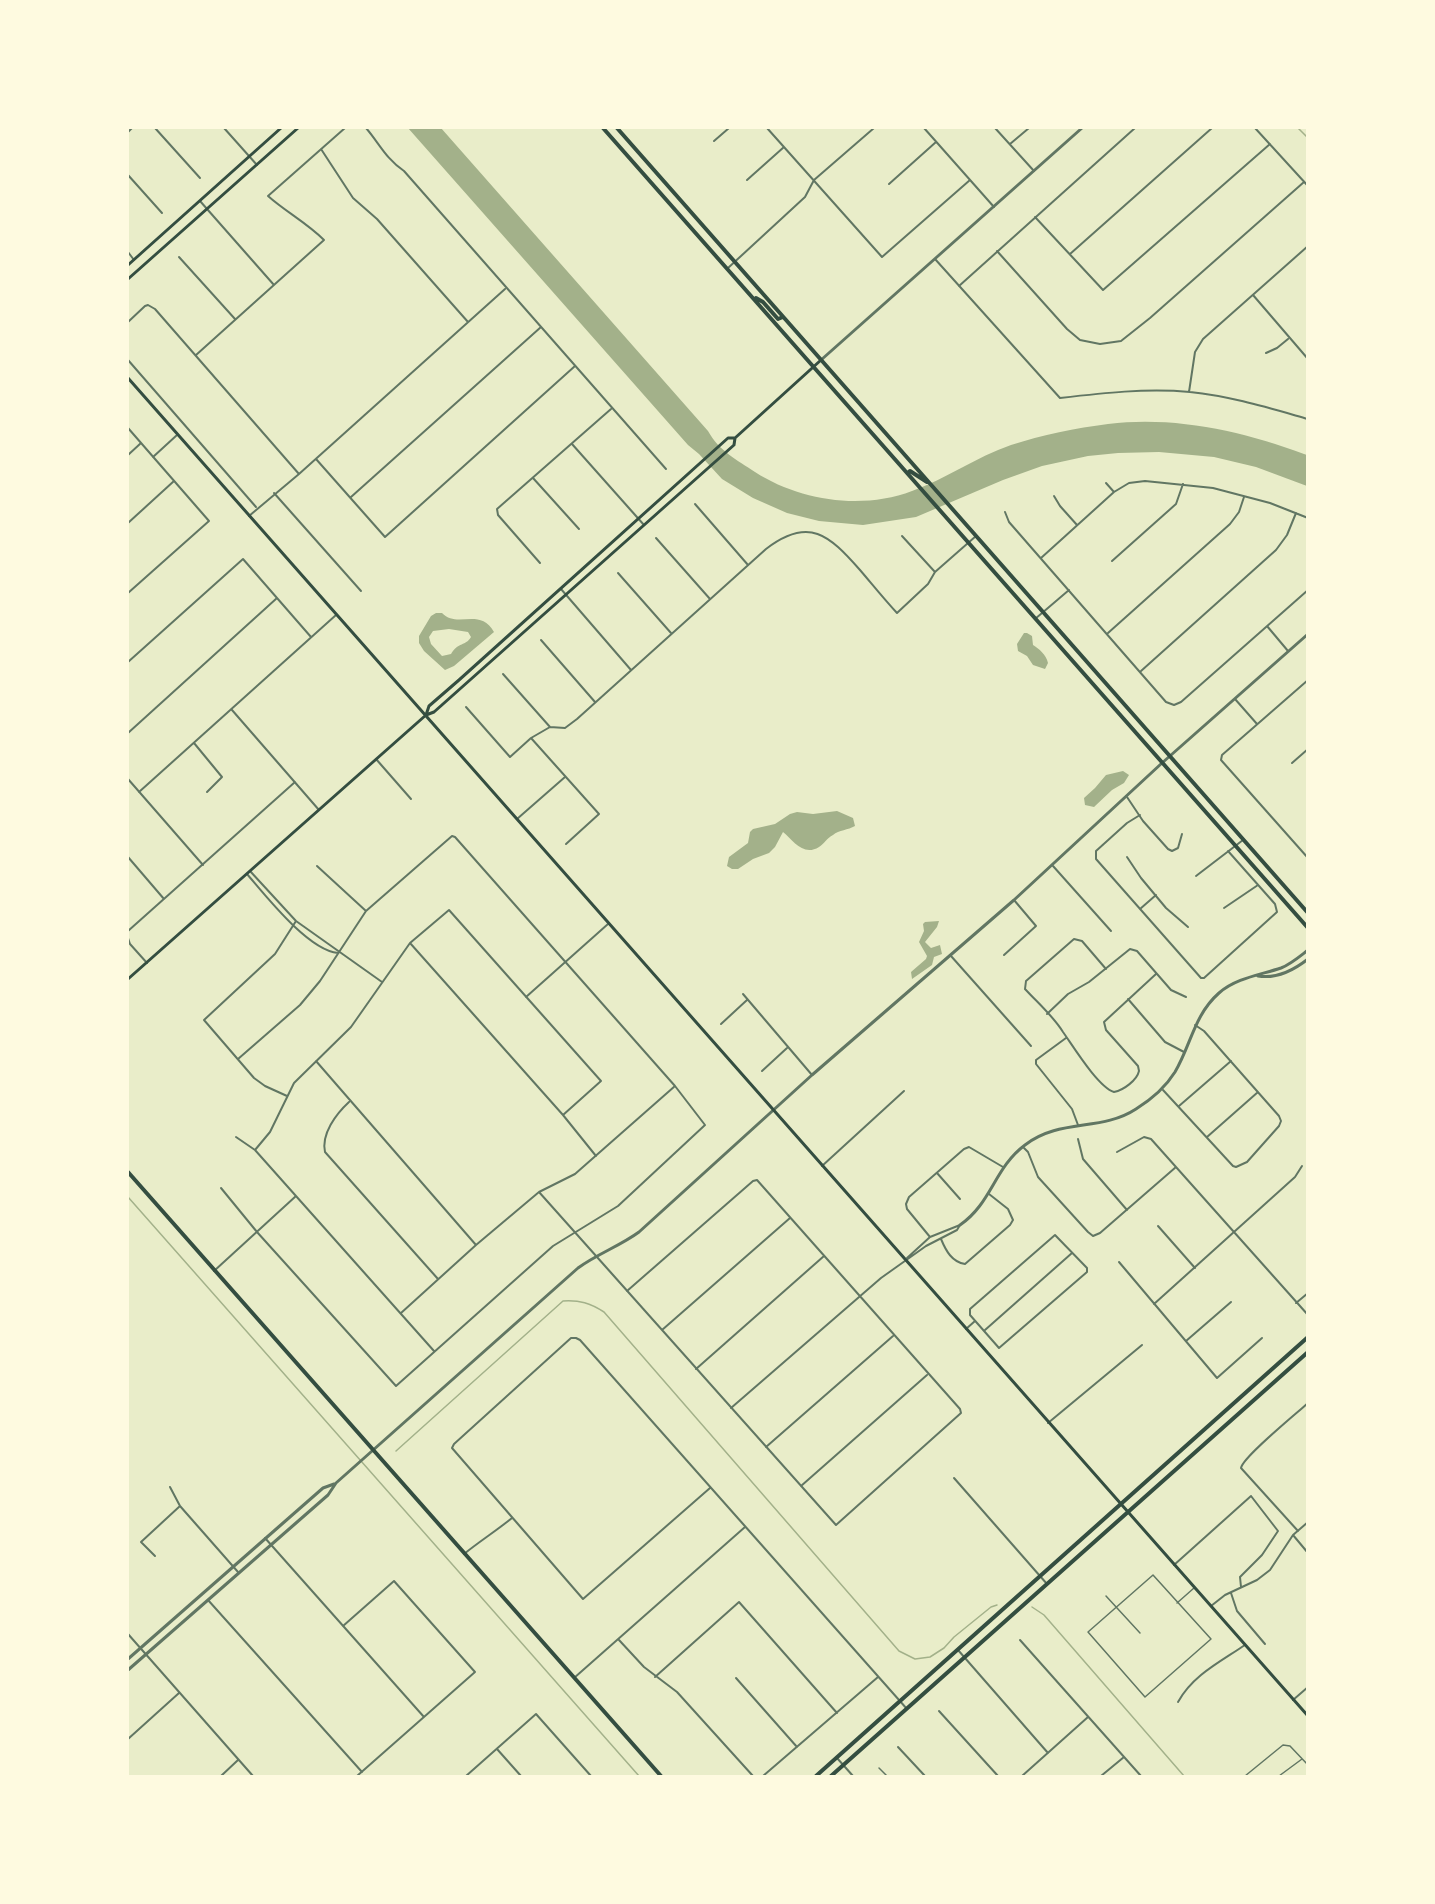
<!DOCTYPE html>
<style>
body{margin:0}
#map{position:relative;width:1435px;height:1904px;overflow:hidden;background:#e9edc9;font-family:"Alegreya Sans",sans-serif}
canvas{display:block}
.frame{position:absolute;inset:0;border:129px solid #fefae0;pointer-events:none}
</style>
<div id="map">
<canvas width="1435" height="1904"></canvas>
<div class="frame"></div>
</div>
<script>
const ctx = document.querySelector('canvas').getContext('2d');
ctx.lineJoin = 'round';
function fillPath(path, color) {
  ctx.fillStyle = color;
  ctx.fill(path, 'evenodd');
}
function strokePath(path, color, width, dash) {
  ctx.strokeStyle = color;
  ctx.lineWidth = width;
  ctx.lineCap = dash ? 'butt' : 'round';
  ctx.setLineDash(dash || []);
  ctx.stroke(path);
}
fillPath(new Path2D(`
 M408,128H441L708,431C719,451 737,460 755,472C800,501 862,510 912,491C946,479 976,457 1011,445C1042,435 1076,428 1108,424C1175,416 1242,431 1304,454L1307,455V486L1256,467L1214,457L1159,452L1118,453L1088,456L1042,466L1003,480L916,517L863,525L819,521L787,513L753,498L722,479L699,454L688,445Z
 M436,613H442C457,629 480,607 494,632L454,666L445,670L424,651L419,643V636L431,616ZM449,629L468,632L471,637C466,646 458,642 451,654L442,656L431,644L429,637L433,631Z
 M1024,633H1027L1032,636L1033,645C1039,649 1046,654 1048,663L1045,669L1033,665L1027,656L1018,651L1017,644Z
 M1123,771L1129,775L1124,783L1112,790L1094,807L1085,805L1084,798L1095,788L1106,775Z
 M837,811L853,818L855,826C848,830 839,830 833,835C827,838 824,844 819,847C803,857 793,840 783,832L775,847L769,853L753,859L738,869H732L727,866L729,857L748,843L750,832L753,829L775,824L790,814L797,812L813,814Z
 M939,921L937,927L925,942L931,948L940,945L942,954L934,957L932,965L912,979L911,972L926,959L927,956L919,942L924,931L923,924L925,922Z`), '#a3b18a');
strokePath(new Path2D(`
 M1298,128L1308,138
 M128,1197L639,1776
 M396,1451L563,1301C580,1300 590,1303 604,1312L899,1651L915,1659L930,1657L944,1648L954,1637L991,1607L997,1605
 M1032,1607L1044,1615L1184,1776`), '#a3b18a', 1.5);
strokePath(new Path2D(`
 M1153,1575L1211,1639L1145,1697L1088,1632Z
 M1106,1596L1140,1633
 M1177,1603L1194,1588
 M879,1768L887,1776
 M1245,1776L1283,1745L1290,1746L1308,1765
 M1279,1776L1302,1759`), '#617663', 1.5);
strokePath(new Path2D(`
 M155,128L200,178
 M224,128L257,165
 M366,128C379,143 386,159 404,171L666,469
 M767,128L882,257L970,180
 M924,128L994,207
 M995,128L1034,171
 M1255,128L1308,186
 M128,132L132,128
 M714,141L729,128
 M1010,144L1029,128
 M321,149L353,198L377,219L468,322
 M128,175L162,213
 M747,180L784,147
 M889,184L936,142
 M200,201L274,285
 M1035,217L1103,290L1270,144
 M997,251L1067,329L1080,340L1100,344L1121,341L1150,318L1304,182
 M128,252L134,260
 M1070,254L1212,128
 M179,257L235,319
 M935,259L1060,398C1103,393 1146,388 1190,392C1230,396 1269,408 1308,419
 M728,268L805,197L814,180L874,128
 M959,286L1135,128
 M1253,295L1308,359
 M128,322L145,306L148,305L155,309L299,474
 M1266,353L1277,348L1288,339
 M196,355L324,240C307,223 286,212 268,196L345,128
 M128,360L256,507
 M1189,392L1195,352L1203,339L1308,246
 M128,428L209,521L128,593
 M572,444L644,525
 M128,455L141,443
 M153,457L177,435
 M316,459L385,537L575,366
 M533,478L579,529
 M1106,483L1114,492
 M274,493L361,591
 M1054,496L1060,506L1077,525
 M351,497L541,327
 M695,504L748,565
 M1005,512L1009,522L1166,702L1174,705L1181,702L1308,590
 M249,516L299,474L505,289
 M128,523L174,481
 M902,536L935,572
 M656,538L710,599
 M1041,558L1114,492L1129,483L1145,481L1213,488L1270,503L1308,518
 M1112,561L1176,504L1183,484
 M540,563L498,515L497,509L611,409
 M618,573L671,633
 M561,589L631,670
 M1035,619L1069,590
 M1267,626L1288,651
 M1108,633L1230,524L1239,512L1244,497
 M541,640L595,702
 M128,662L243,559L311,637
 M1141,671L1276,550L1287,535L1296,513
 M503,674L550,727
 M1308,680L1222,755L1221,760L1308,858
 M1235,699L1257,724
 M466,707L510,757L531,738L550,727L565,728L577,719L766,549C809,516 829,535 860,570C872,584 884,599 897,613L928,584L935,572L976,536
 M232,710L319,810
 M128,733L277,598
 M531,738L599,814L566,844
 M194,743L222,777L207,792
 M376,759L411,799
 M1292,763L1308,749
 M128,779L203,865
 M139,792L336,615
 M1127,797L1143,821L1168,849L1172,851L1178,848L1182,834
 M1140,815L1127,823L1096,851V859L1201,978H1204L1277,912L1275,904L1228,851
 M517,819L565,777
 M128,857L164,899
 M1127,857L1141,878L1166,908L1188,927
 M317,866L366,911
 M1053,866L1111,931
 M250,871L296,921L382,982
 M247,874C266,896 308,950 338,953
 M1196,876L1243,840
 M1224,908L1258,885
 M1140,909L1156,895
 M128,931L295,782
 M128,938L130,944L147,963
 M410,943L563,1115L596,1156
 M1004,955L1036,926L1014,900
 M951,956L1031,1046
 M1106,969L1082,941L1074,939L1026,981L1025,989C1038,1003 1053,1016 1063,1032C1073,1046 1098,1087 1114,1092C1124,1090 1137,1080 1139,1071L1138,1066L1106,1030L1104,1022L1156,974
 M743,994L812,1075
 M526,997L608,924
 M1128,999L1165,1042L1184,1052
 M1047,1014L1068,994L1089,982L1130,949L1137,951L1171,990L1186,997
 M721,1024L747,1000
 M1066,1038L1036,1060V1064L1072,1109L1078,1125
 M316,1061L476,1245
 M762,1071L787,1048
 M1163,1090L1233,1166L1236,1167L1247,1162L1279,1126L1281,1121L1279,1116L1204,1031L1195,1025
 M287,1096L265,1086L254,1078L204,1020L275,954L296,921
 M349,1102C336,1114 321,1134 325,1152L438,1279
 M1179,1106L1231,1061
 M236,1137L255,1150L434,1351
 M1207,1137L1258,1092
 M1078,1139L1083,1159L1127,1210
 M1024,1148L1028,1152L1038,1177L1088,1232L1093,1236L1100,1233L1176,1167
 M255,1150L270,1132L294,1083L351,1027L410,943L449,910L601,1081L563,1115
 M1117,1152L1144,1137L1151,1139L1308,1315
 M822,1166L904,1091
 M937,1173L960,1199
 M221,1188L257,1232L396,1386L553,1246L618,1206L705,1125L675,1086L455,837L452,836L366,911L320,981L300,1005L238,1059
 M539,1192L836,1525L961,1413L960,1409L757,1180L753,1181L627,1291
 M1158,1226L1195,1268
 M1055,1235L1087,1268V1272L999,1348L970,1315V1309Z
 M930,1237L907,1209L906,1204L909,1197L964,1149L969,1147L1003,1167
 M941,1239C946,1251 952,1262 965,1264L1010,1225L1013,1220L1008,1209L989,1194
 M907,1258L930,1237L960,1225
 M1119,1262L1217,1378L1262,1338
 M214,1271L296,1196
 M1296,1303L1308,1293
 M1154,1304L1295,1177L1302,1166
 M401,1313L476,1245L539,1192L575,1174L675,1086
 M966,1329L975,1321
 M662,1330L790,1218
 M985,1330L1072,1253
 M1186,1341L1231,1302
 M696,1369L824,1256
 M731,1408L881,1278L926,1246L957,1230L960,1225
 M1048,1423L1142,1345
 M766,1447L893,1336
 M954,1478L1047,1584
 M801,1486L927,1375
 M170,1487L180,1506L238,1572
 M710,1488L583,1599L452,1448L454,1444L571,1338H576L580,1340L907,1709
 M1298,1531L1241,1468C1243,1457 1296,1414 1308,1403
 M1293,1535L1308,1553
 M265,1538L424,1717
 M464,1554C480,1541 496,1531 512,1518
 M155,1556L141,1542L180,1506
 M1174,1565L1251,1496L1278,1531L1262,1555L1240,1577L1241,1587
 M1231,1593L1237,1611L1265,1644
 M208,1600L362,1772
 M1211,1606L1225,1595L1257,1580L1270,1570L1293,1535L1308,1522
 M343,1626L394,1581L475,1672L357,1776
 M128,1634L253,1776
 M619,1640L644,1667L677,1692L753,1776
 M1020,1640L1141,1776
 M958,1650L1048,1753
 M655,1677L739,1602L837,1713
 M574,1678L745,1527
 M736,1678L797,1747
 M1293,1700L1308,1687
 M1178,1702C1193,1675 1220,1662 1245,1645
 M939,1711L998,1776
 M128,1739L179,1693
 M898,1747L925,1776
 M497,1749L521,1776
 M837,1758L853,1776
 M221,1776L238,1760
 M466,1776L536,1714L591,1776
 M763,1776L878,1677
 M1022,1776L1088,1717
 M1101,1776L1124,1757`), '#617663', 2);
strokePath(new Path2D(`
 M821,360L1082,128
 M1258,976C1276,979 1294,970 1308,959
 M960,1225C992,1203 994,1168 1025,1145C1060,1118 1101,1132 1136,1109C1152,1099 1165,1088 1175,1072C1191,1045 1194,1015 1219,993C1236,978 1260,975 1281,968C1291,964 1299,957 1308,950
 M128,1659L323,1488L334,1484
 M128,1670L328,1495L336,1483L578,1268C597,1254 620,1246 639,1232L812,1075L1014,900L1162,763L1308,634`), '#617663', 3);
strokePath(new Path2D(`
 M128,265L281,128
 M128,279L298,128
 M128,378L1308,1716
 M426,715L429,706L459,680L728,438H735L821,360
 M128,979L426,715L434,712L734,445L735,438`), '#344e41', 3);
strokePath(new Path2D(`
 M603,128L1308,928
 M617,128L1308,913
 M756,298L763,302L778,319L783,317
 M908,473L910,471L927,482
 M128,1172L661,1776
 M816,1776L1308,1337
 M831,1776L1308,1352`), '#344e41', 4);
</script>
